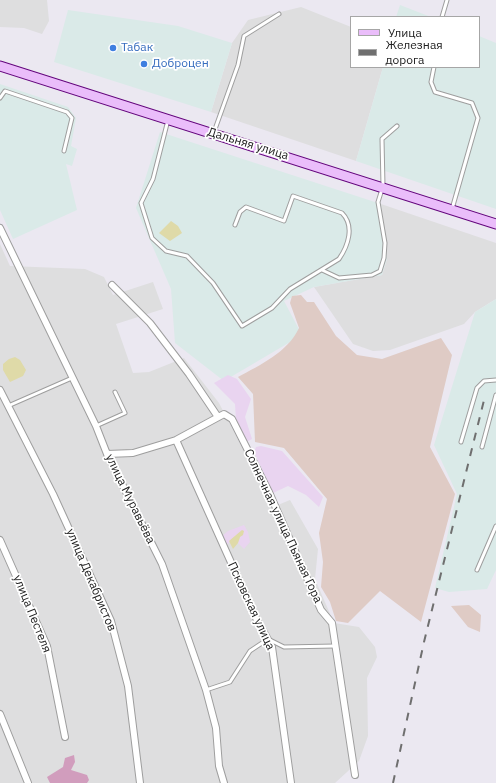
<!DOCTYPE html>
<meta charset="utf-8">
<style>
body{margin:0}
#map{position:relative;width:496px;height:783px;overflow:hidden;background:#ebe8f1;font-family:"IBM Plex Sans",sans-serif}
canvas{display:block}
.legend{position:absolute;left:350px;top:16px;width:130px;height:52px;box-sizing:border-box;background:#fff;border:1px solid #a6a6a6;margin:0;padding:5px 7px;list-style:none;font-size:12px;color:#212121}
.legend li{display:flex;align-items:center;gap:8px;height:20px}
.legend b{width:20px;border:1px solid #a6a6a6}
</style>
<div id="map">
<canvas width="496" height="783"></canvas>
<ul class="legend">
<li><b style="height:5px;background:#eabdfa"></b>Улица</li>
<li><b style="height:5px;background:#6f6f6f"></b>Железная дорога</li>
</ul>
</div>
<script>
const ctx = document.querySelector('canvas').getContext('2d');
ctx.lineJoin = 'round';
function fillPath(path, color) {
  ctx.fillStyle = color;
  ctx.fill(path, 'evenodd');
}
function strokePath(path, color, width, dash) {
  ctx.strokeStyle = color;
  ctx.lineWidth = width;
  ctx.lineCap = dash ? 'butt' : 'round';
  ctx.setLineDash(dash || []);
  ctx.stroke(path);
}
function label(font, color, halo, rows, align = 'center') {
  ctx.font = font + ' "IBM Plex Sans",sans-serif';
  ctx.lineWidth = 3.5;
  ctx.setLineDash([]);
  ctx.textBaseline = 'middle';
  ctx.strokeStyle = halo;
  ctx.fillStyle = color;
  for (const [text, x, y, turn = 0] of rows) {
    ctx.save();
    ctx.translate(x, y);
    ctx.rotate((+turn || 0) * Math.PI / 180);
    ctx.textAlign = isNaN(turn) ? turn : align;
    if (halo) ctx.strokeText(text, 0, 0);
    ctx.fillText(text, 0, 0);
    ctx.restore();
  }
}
fillPath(new Path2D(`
 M0,0H47L49,21L42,34L24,28L0,27Z
 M301,7L351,27V67H383L356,161L211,112L232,43L248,20Z
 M381,204L496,243V299L475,312L464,324L390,350L373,351L353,344L314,287L382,275L387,259Z
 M0,244L10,266L85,269L104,277L113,295L153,282L163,309L116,324L133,373L149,372L184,358L219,403L273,507L290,500L318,549L315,579L334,623L359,627L375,647L377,657L367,678L368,736L359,761L335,783H0Z`), '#dededf');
fillPath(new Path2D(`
 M400,5L431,17H396Z
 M68,10L178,26L232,43L211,112L54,62Z
 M479,36L496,43V209L356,161L383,67H479Z
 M0,84L68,107L76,118L71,146L77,149L72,166L66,164L77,210L13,239L0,210Z
 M160,132L381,204L387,259L382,275L314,287L284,301L302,335L224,381L175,343L171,289L136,208Z
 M496,299V570L487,589L449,592L435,588L457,494L434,445L475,312Z`), '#daeae8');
fillPath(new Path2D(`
 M228,375L237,379L251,399L245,417L252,439L246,442L236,420L235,404L214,383Z
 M261,446L282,451L323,497L319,507L306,495L288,486L273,493L254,452L256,447Z
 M244,525L248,532L250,542L244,549L238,543L240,537H234L226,546L222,536L228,531Z`), '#e9d4f0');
fillPath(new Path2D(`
 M74,755L75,762L71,770L87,775L89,780L87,783H50L47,777L63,767L65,758Z`), '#d19dbd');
fillPath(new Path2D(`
 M301,295L307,302H314L336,336L357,355L382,359L441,338L452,355L430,447L455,494L421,622L380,591L348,623L336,621L330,602L321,587L323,562L319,533L327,499L284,448L255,442L253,394L238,377C260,365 288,352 299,328L290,303L292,296Z
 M469,605L481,615L480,632L468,627L451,606Z`), '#dfcbc5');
fillPath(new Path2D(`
 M171,221L178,226L182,233L170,241L159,233Z
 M15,357L20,360L26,370L23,376L10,382L3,370V364L9,359Z
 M242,530L244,531L243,535L240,537L238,543L233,549L229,541Z`), '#dfdaa8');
const lane = new Path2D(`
 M442,17L447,0
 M434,67L431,82L435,92L472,103L478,118L452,209
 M0,98L5,91L67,112L72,118L64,151
 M168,120L153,179L141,203L152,238L166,251L187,256L213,283L242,326L272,308L290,289L339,259C348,246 355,226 342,213L293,196L284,221L246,207L240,212L235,225
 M214,132L238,65L244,36L279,14
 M322,270L339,278L372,275L380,271L384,258L385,243L378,202L383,186L382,139L397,126
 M8,406L72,378
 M96,426L125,413L115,392
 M461,442L477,388L484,381L496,380
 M482,447L496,395
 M477,570L496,526
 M206,690L230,682L250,651L268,639L284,647L335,646`);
const street = new Path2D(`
 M0,228L96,426L107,454L162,564L206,690L216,728L219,766L224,783
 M112,285L150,323L189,374L218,417
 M0,390L53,494L111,621L128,686L140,783
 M176,440L256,618L272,647L291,783
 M107,454L133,453L176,440L224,414L232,419L269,492L321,610L332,623L355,775
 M0,540L47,646L65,737
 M0,714L28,783`);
const secondary = new Path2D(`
 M0,66L496,224`);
strokePath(lane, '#9e9e9e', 5);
strokePath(street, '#9e9e9e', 8);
strokePath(secondary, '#63047c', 11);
strokePath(lane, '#fff', 3);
strokePath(street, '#fff', 6);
strokePath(secondary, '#eabdfa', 9);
strokePath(new Path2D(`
 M393,783L424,642L485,396`), '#6f6f6f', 2, [8, 8]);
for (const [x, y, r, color] of [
 [113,48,4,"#3f7fe0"],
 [144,64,4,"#3f7fe0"]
]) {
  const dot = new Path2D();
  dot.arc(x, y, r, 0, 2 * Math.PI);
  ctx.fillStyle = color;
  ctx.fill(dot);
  strokePath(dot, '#fff', 1.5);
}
label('12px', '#366cbe', '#fff', [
 ["Табак",121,48],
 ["Доброцен",152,64]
], 'left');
label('12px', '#212121', '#fff', [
 ["Дальняя улица",248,144,17],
 ["улица Муравьёва",130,499,64],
 ["Солнечная улица Пьяная Гора",283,526,65],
 ["улица Декабристов",91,580,67],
 ["Псковская улица",251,606,65],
 ["улица Пестеля",32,614,68]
]);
</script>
